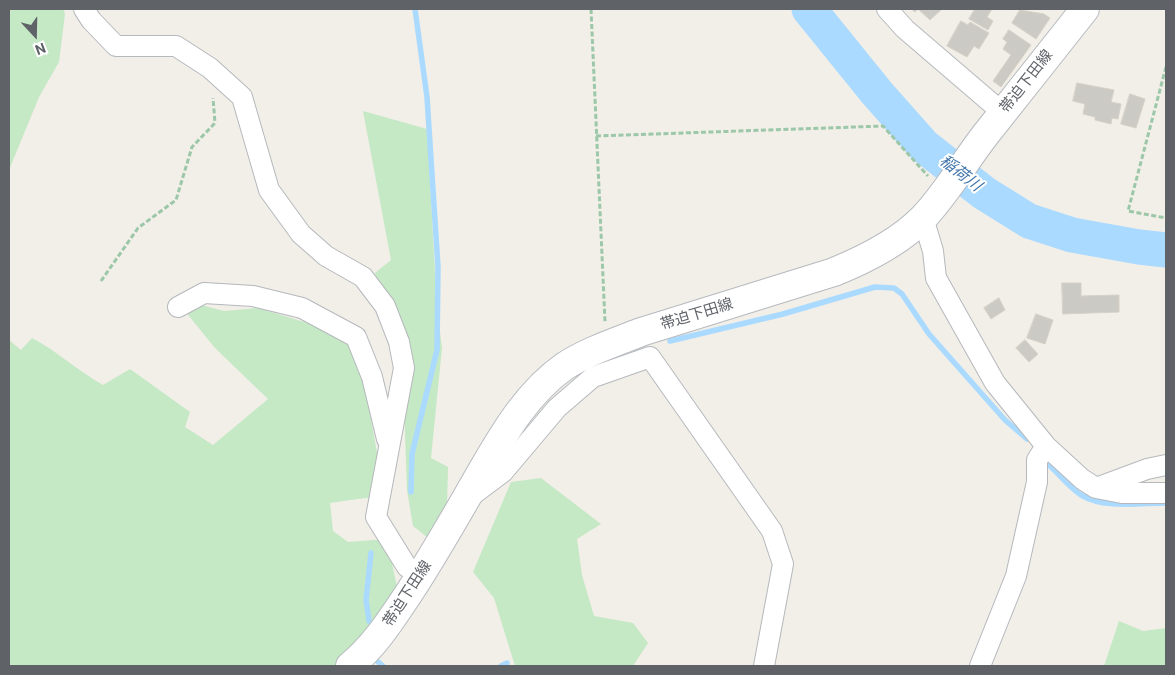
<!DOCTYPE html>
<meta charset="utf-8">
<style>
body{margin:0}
#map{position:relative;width:1175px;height:675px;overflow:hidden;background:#f1efe8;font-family:Roboto,sans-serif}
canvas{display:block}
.frame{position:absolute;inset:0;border:10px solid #5f6368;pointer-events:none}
.north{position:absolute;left:10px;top:10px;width:50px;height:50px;-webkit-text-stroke:4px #fff;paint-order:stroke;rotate:159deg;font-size:14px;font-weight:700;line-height:20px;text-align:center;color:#5f6368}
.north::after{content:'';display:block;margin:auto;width:18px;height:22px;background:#5f6368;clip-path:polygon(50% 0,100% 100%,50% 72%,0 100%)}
</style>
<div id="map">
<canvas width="1175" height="675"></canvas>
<div class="frame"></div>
<div class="north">N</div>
</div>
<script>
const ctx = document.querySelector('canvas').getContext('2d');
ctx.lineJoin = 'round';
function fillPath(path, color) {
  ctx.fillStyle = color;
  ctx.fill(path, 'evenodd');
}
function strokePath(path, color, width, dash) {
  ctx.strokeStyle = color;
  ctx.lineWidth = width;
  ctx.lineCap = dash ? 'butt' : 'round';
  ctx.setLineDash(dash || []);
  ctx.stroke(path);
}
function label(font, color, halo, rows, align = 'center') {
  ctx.font = font + ' Roboto,"Noto Sans JP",sans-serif';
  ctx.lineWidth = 4;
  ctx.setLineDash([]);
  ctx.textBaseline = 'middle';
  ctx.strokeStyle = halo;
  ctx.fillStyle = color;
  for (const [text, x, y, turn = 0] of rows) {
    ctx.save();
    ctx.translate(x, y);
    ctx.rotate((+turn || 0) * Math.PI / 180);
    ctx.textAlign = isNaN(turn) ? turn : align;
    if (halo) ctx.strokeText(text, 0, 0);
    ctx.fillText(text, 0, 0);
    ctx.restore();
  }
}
fillPath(new Path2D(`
 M9,9H63L65,14L59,62L39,97L9,170Z
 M363,111L427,129L437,308L442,348L431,458L448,467L447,506L440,528L427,537L413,526L407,490L404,405L383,299L375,273L391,260Z
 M180,305H201L224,311L258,308L314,325L345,341L361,361L385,499L365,498L330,503L333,531L348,542L387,539L398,592L364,644L335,666H9V340L21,350L32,338C57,351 78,371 103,385L130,369L190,412L185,427L213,445L268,399L215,348Z
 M541,478L601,524L577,539L582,575L594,616L633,623L648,643L633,666H515L494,598L473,572L511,482Z
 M1119,621L1143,631L1166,628V666H1104Z`), '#c5e8c5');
strokePath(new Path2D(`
 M670,341L783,314L875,287L894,288L902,294L929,334L1005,420L1027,439
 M1049,465C1059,474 1070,488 1081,495C1105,509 1140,503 1166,503
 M411,492L412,454L437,350L438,267L427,97L415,9
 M369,621L366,600L371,553
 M377,661L383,666
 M501,666L507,663`), '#aadaff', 5.5);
strokePath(new Path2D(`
 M809,9L877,93L924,146L984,193L1029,221L1072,235L1139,247L1166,250`), '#aadaff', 35);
const building = new Path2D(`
 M912,9H942L930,20L918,9L915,12Z
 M975,9H992L987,17L993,21L988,30L969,19Z
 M1020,10L1044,14L1050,18L1036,39L1012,23Z
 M961,21L968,25L970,22L989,33L979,49L974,46L967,57L947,46Z
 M1009,30L1031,45L1001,87L993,81L1011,55L1003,49L1007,42L1003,39Z
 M1077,83L1114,90L1111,102L1121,104L1118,119L1112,118L1111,124L1095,120V117L1083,114L1085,104L1073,101Z
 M1130,94L1145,99L1136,128L1121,124Z
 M1062,283H1081V296L1119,295V312L1063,314Z
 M999,298L1005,310L991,319L984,308Z
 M1036,314L1053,320L1045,344L1027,338Z
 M1025,340L1038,354L1029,362L1016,348Z`);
fillPath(building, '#cccac5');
strokePath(building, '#d6d1c6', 1);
const street = new Path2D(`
 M84,9L91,20L116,46H176L210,68L242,97L269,190L301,234L326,256L363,277L385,306L399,342L404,368L376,517L407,567L422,574
 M887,9L905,29L1003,113
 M923,218L933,251L936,278L995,383L1046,446L1082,479L1096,488L1122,493H1166
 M178,307L204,293L253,296L302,308L356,337L372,377L387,439
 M1096,488L1147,469L1166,465
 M471,496L503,472L557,408L593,377L650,357L772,531L783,564L764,666
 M980,666L1016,576L1037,482V460L1046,446`);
const secondary = new Path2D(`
 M350,666C372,648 387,626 403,602C432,559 457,514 483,469C505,431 529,391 565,366C588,351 616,342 641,332L834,272C866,259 900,242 924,217C948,191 965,161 986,134C1019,92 1052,51 1085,9`);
strokePath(street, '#b5b8bc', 22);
strokePath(secondary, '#b6babf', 30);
strokePath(new Path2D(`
 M591,9L605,322
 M1166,67L1128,211L1166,218
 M596,136L883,126L928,176
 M101,281L138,228L176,200L192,147L215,123L213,98`), '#9cc7a9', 3, [5, 2.5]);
strokePath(street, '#fff', 20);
strokePath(secondary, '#fff', 28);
label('15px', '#5f6368', '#fff', [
 ["帯迫下田線",1027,82,-52],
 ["帯迫下田線",697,315,-17],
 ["帯迫下田線",408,594,-57]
]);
label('italic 16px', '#4174aa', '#fff', [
 ["稲荷川",960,174,38]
]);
</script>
